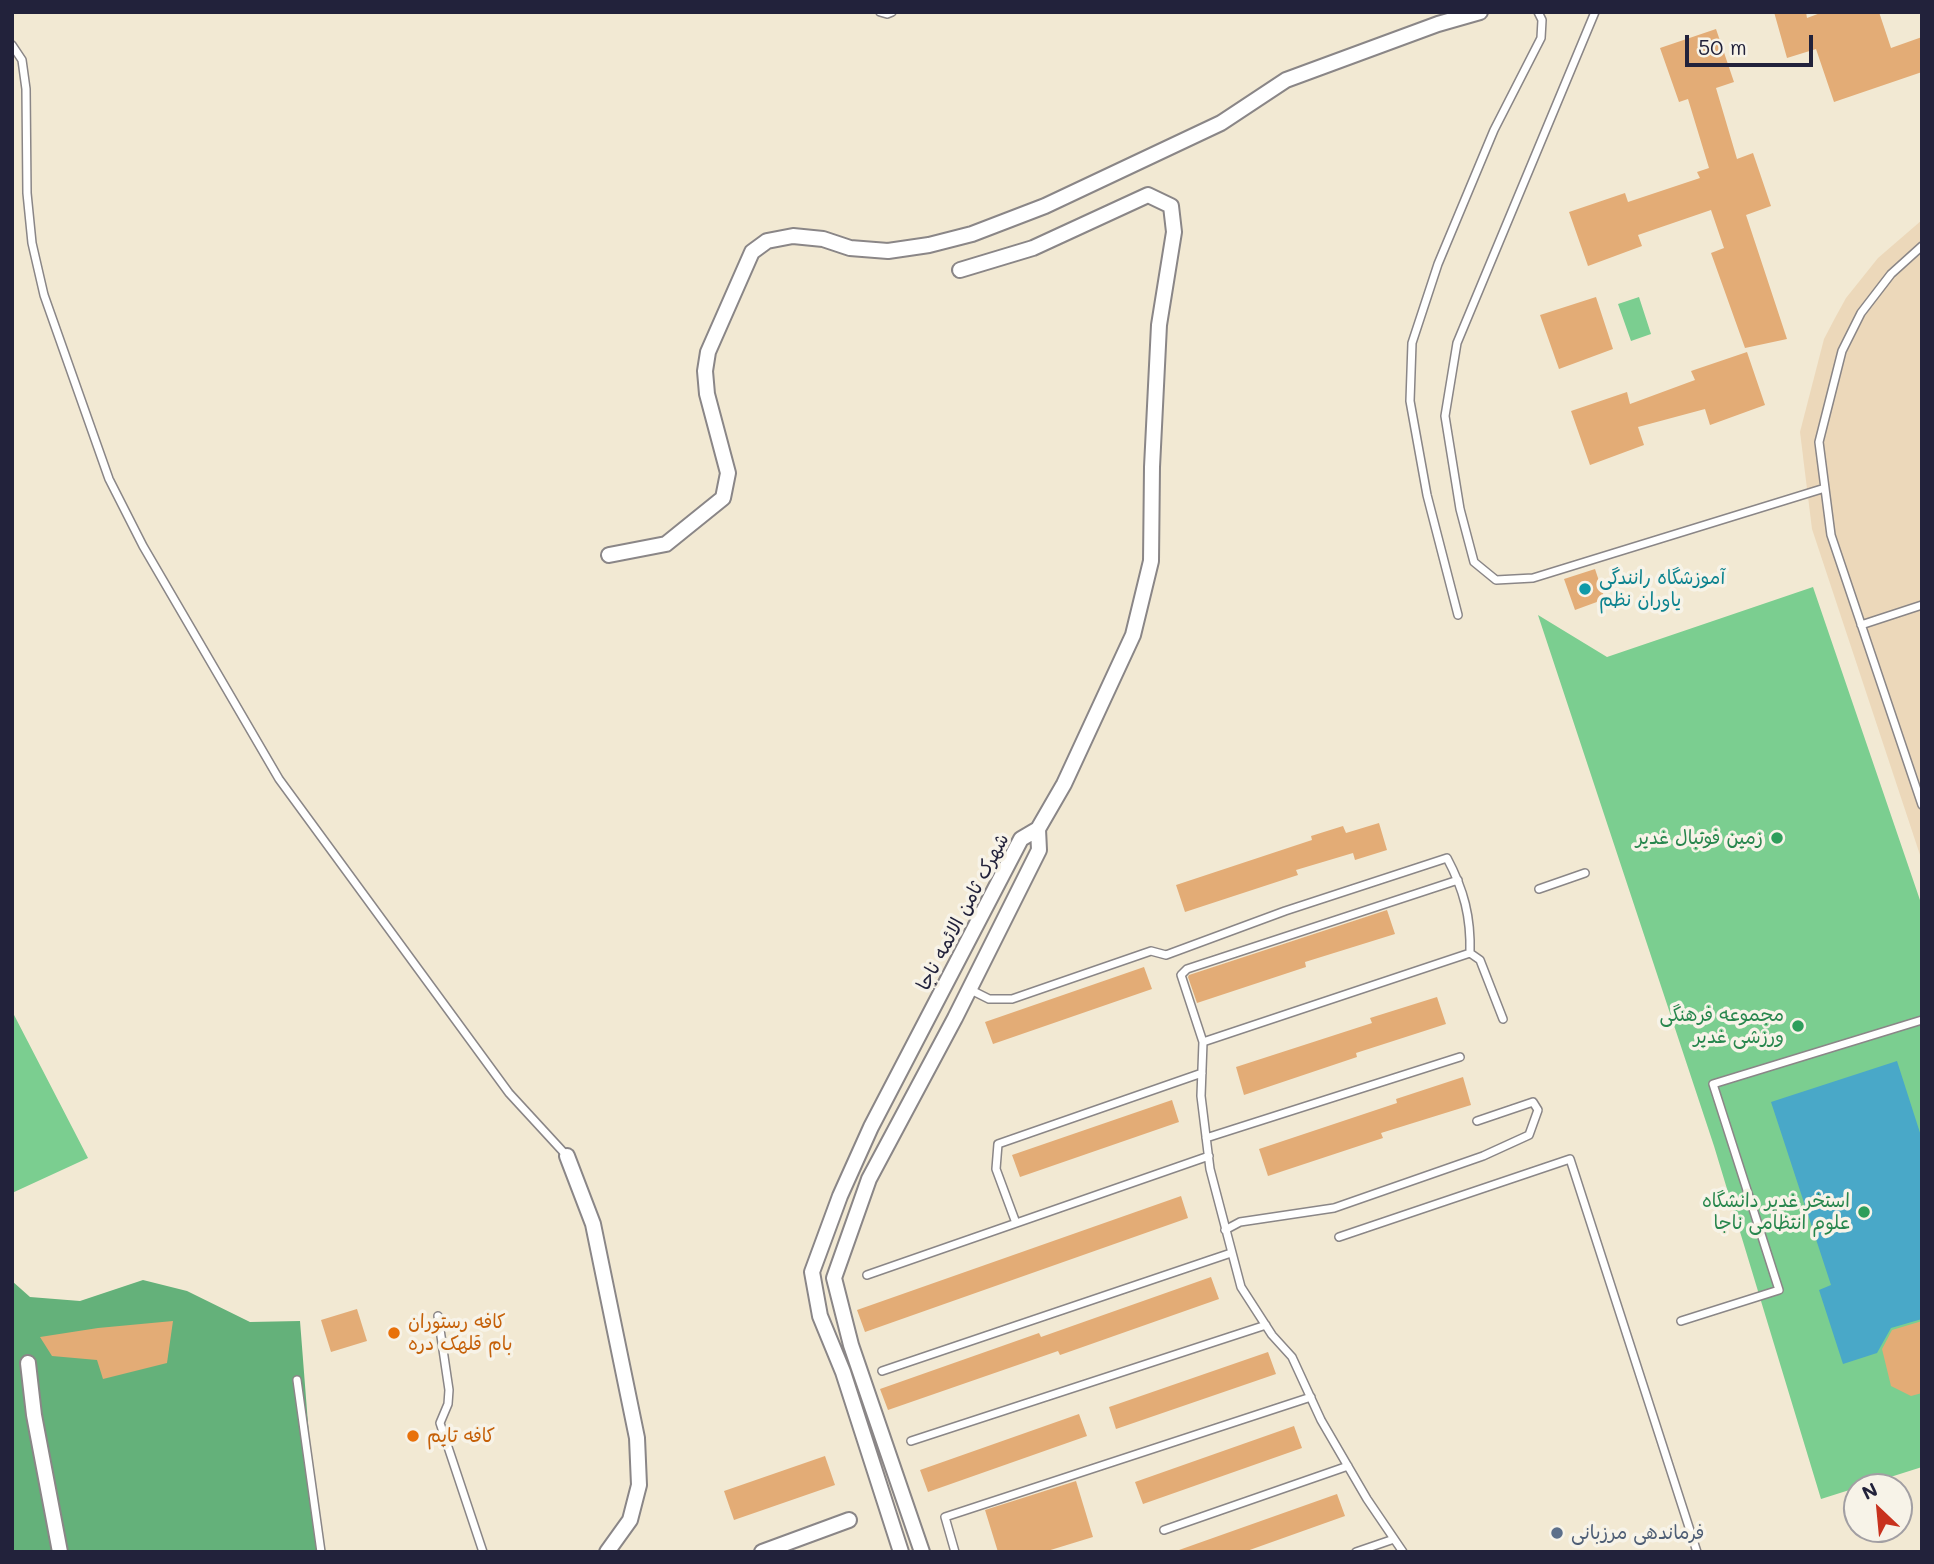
<!DOCTYPE html>
<meta charset="utf-8">
<style>
body{margin:0}
#map{position:relative;width:1934px;height:1564px;overflow:hidden;background:#f2e9d3;font-family:Mali,sans-serif}
canvas{display:block}
.frame{position:absolute;inset:0;border:14px solid #22223b;pointer-events:none}
.north{position:absolute;left:1843px;top:1473px;width:70px;height:70px;box-sizing:border-box;background:#f7f3e8;border:2px solid #a29fa3;border-radius:50%;rotate:334deg;font-size:19px;font-weight:700;line-height:28px;text-align:center;color:#22223b}
.north::after{content:'';display:block;margin:auto;width:24px;height:32px;background:#c8321e;clip-path:polygon(50% 0,100% 100%,50% 72%,0 100%)}
.scale{position:absolute;left:1685px;top:35px;width:128px;height:32px;box-sizing:border-box;border:4px solid #22223b;border-top:0;padding-left:9px;font-size:21px;line-height:24px;white-space:nowrap;color:#22223b;-webkit-text-stroke:5px #f7f3e8;paint-order:stroke}
</style>
<div id="map">
<canvas width="1934" height="1564"></canvas>
<div class="frame"></div>
<div class="north">N</div>
<div class="scale">50 m</div>
</div>
<script>
const ctx = document.querySelector('canvas').getContext('2d');
ctx.lineJoin = 'round';
function fillPath(path, color) {
  ctx.fillStyle = color;
  ctx.fill(path, 'evenodd');
}
function strokePath(path, color, width, dash) {
  ctx.strokeStyle = color;
  ctx.lineWidth = width;
  ctx.lineCap = dash ? 'butt' : 'round';
  ctx.setLineDash(dash || []);
  ctx.stroke(path);
}
function label(font, color, halo, rows, align = 'center') {
  ctx.font = font + ' Mali,"Playpen Sans Arabic",sans-serif';
  ctx.lineWidth = 7;
  ctx.setLineDash([]);
  ctx.textBaseline = 'middle';
  ctx.strokeStyle = halo;
  ctx.fillStyle = color;
  for (const [text, x, y, turn = 0] of rows) {
    ctx.save();
    ctx.translate(x, y);
    ctx.rotate((+turn || 0) * Math.PI / 180);
    ctx.textAlign = isNaN(turn) ? turn : align;
    if (halo) ctx.strokeText(text, 0, 0);
    ctx.fillText(text, 0, 0);
    ctx.restore();
  }
}
fillPath(new Path2D(`
 M1922,220V861L1812,529L1800,432L1824,339L1835,318L1846,298L1878,258Z`), '#ecd8ba');
fillPath(new Path2D(`
 M1639,297L1651,334L1631,341L1618,304Z
 M1813,587L1922,906V1467L1821,1499L1714,1146L1538,615L1607,657Z
 M12,1011L88,1158L12,1193Z`), '#7bce90');
fillPath(new Path2D(`
 M143,1280L187,1291L250,1322L300,1321L318,1552H12V1281L30,1297L80,1301Z`), '#64b17a');
fillPath(new Path2D(`
 M1897,1061L1922,1139V1319L1891,1328L1877,1353L1843,1364L1819,1290L1831,1285L1771,1102Z`), '#49a8c8');
fillPath(new Path2D(`
 M1774,12H1806L1807,18L1823,12H1879L1891,48L1922,37V72L1834,102L1816,49L1787,58Z
 M1716,29L1734,82L1716,88L1737,159L1753,153L1771,206L1746,215L1787,339L1745,348L1711,253L1724,248L1711,210L1638,235L1642,246L1588,266L1569,212L1625,193L1628,202L1700,178L1697,172L1709,168L1688,99L1679,102L1660,48Z
 M1596,297L1613,349L1559,369L1540,315Z
 M1747,352L1765,405L1710,425L1705,409L1638,427L1644,445L1590,465L1571,411L1627,392L1630,404L1695,380L1691,371Z
 M1595,569L1605,599L1575,610L1564,579Z
 M1379,823L1387,850L1355,860L1353,853L1296,870L1298,875L1185,912L1176,885L1312,840L1311,836L1343,826L1346,833Z
 M1387,910L1395,934L1305,962L1306,967L1197,1003L1188,977L1189,975Z
 M1144,967L1152,989L993,1044L985,1022Z
 M1437,997L1446,1024L1356,1053L1357,1057L1244,1095L1236,1067L1372,1023L1370,1018Z
 M1463,1077L1471,1105L1381,1133L1383,1138L1268,1176L1259,1149L1397,1103L1396,1099Z
 M1172,1100L1179,1122L1020,1177L1012,1155Z
 M1181,1196L1188,1218L865,1332L857,1310Z
 M1211,1277L1219,1299L1060,1355L1058,1351L888,1410L880,1389L1039,1333L1041,1337Z
 M357,1309L367,1341L331,1352L321,1320Z
 M173,1321L167,1363L103,1379L97,1360L52,1356L40,1337L98,1328Z
 M1922,1321V1393L1911,1396L1891,1386L1882,1349L1892,1330Z
 M1268,1352L1276,1374L1116,1429L1109,1407Z
 M1079,1414L1087,1436L928,1492L920,1470Z
 M1294,1426L1302,1448L1143,1504L1135,1482Z
 M825,1456L835,1485L734,1520L724,1491Z
 M1076,1481L1093,1537L1044,1552H998L985,1510Z
 M1337,1494L1345,1516L1244,1552H1179V1550Z`), '#e3ac76');
const service = new Path2D(`
 M880,12L887,14L892,12
 M1595,12L1457,343L1445,416L1460,509L1474,562L1496,580L1533,578L1825,488
 M12,45L22,60L26,89L27,193L32,243L44,295L109,479L143,546L279,779L509,1093L567,1156
 M1922,246L1891,274L1861,313L1842,351L1819,442L1831,535L1922,805
 M1458,615L1427,495L1410,401L1412,343L1438,264L1494,130L1541,38L1542,20L1538,12
 M1861,625L1922,605
 M1539,889L1585,873
 M1470,953L1480,960L1503,1019
 M969,989L989,999H1012L1151,951L1166,955L1285,911L1447,858C1464,890 1471,917 1470,953
 M1203,1042L1470,953
 M1206,1138L1460,1057
 M1016,1223L996,1169L998,1144L1202,1073
 M1225,1230L1240,1222L1334,1208L1483,1156L1529,1135L1538,1110L1533,1102L1477,1121
 M1339,1237L1570,1159L1697,1552
 M867,1275L1209,1156
 M438,1316L449,1390L448,1404L440,1423L483,1552
 M1681,1321L1779,1290L1713,1084L1922,1020
 M882,1371L1231,1253
 M297,1380L321,1552
 M911,1441L1266,1325
 M1164,1530L1348,1466
 M955,1552L945,1517L1311,1397
 M1356,1552L1394,1539
 M1403,1552L1367,1499L1321,1420L1292,1357L1272,1335L1241,1287L1210,1169L1201,1096L1203,1042L1181,975L1187,969L1458,880`);
const minor = new Path2D(`
 M960,270L1033,248L1148,195L1171,206L1174,232L1159,325L1152,467L1151,561L1133,635L1064,784L1038,829
 M609,555L666,544L723,498L728,473L707,394L705,371L708,352L752,252L767,241L793,236L823,239L850,248L888,251L929,245L972,234L1045,206L1221,123L1286,80L1438,24L1480,12
 M567,1156L593,1224L637,1438L639,1485L630,1520L607,1552
 M28,1363L34,1415L60,1552
 M762,1552L849,1520
 M901,1552L843,1372L820,1316L812,1272L840,1196L871,1127L1021,839L1038,829L1039,850L955,1018L869,1179L834,1278L851,1345L922,1552`);
strokePath(service, '#8a8687', 10);
strokePath(minor, '#8a8687', 18);
strokePath(service, '#fff', 7);
strokePath(minor, '#fff', 14);
for (const [x, y, r, color] of [
 [1585,589,7,"#0f9aa8"],
 [1777,838,7,"#2e9e5b"],
 [1798,1026,7,"#2e9e5b"],
 [1864,1212,7,"#2e9e5b"],
 [394,1333,7,"#e8710a"],
 [413,1436,7,"#e8710a"],
 [1557,1533,7,"#5c6f8a"]
]) {
  const dot = new Path2D();
  dot.arc(x, y, r, 0, 2 * Math.PI);
  ctx.fillStyle = color;
  ctx.fill(dot);
  strokePath(dot, '#f7f3e8', 2.5);
}
label('19px', '#0d838f', '#f7f3e8', [
 ["آموزشگاه رانندگی",1599,578],
 ["یاوران نظم",1599,600]
], 'left');
label('19px', '#27864d', '#f7f3e8', [
 ["زمین فوتبال غدیر",1763,838],
 ["مجموعه فرهنگی",1784,1015],
 ["ورزشی غدیر",1784,1037],
 ["استخر غدیر دانشگاه",1850,1201],
 ["علوم انتظامی ناجا",1850,1223]
], 'right');
label('19px', '#22223b', '#f7f3e8', [
 ["شهرک ثامن الائمه ناجا",963,912,-62]
]);
label('19px', '#c56008', '#f7f3e8', [
 ["کافه رستوران",408,1322],
 ["بام قلهک دره",408,1344],
 ["کافه تایم",427,1436]
], 'left');
label('19px', '#4e5e75', '#f7f3e8', [
 ["فرماندهی مرزبانی",1571,1533]
], 'left');
</script>
